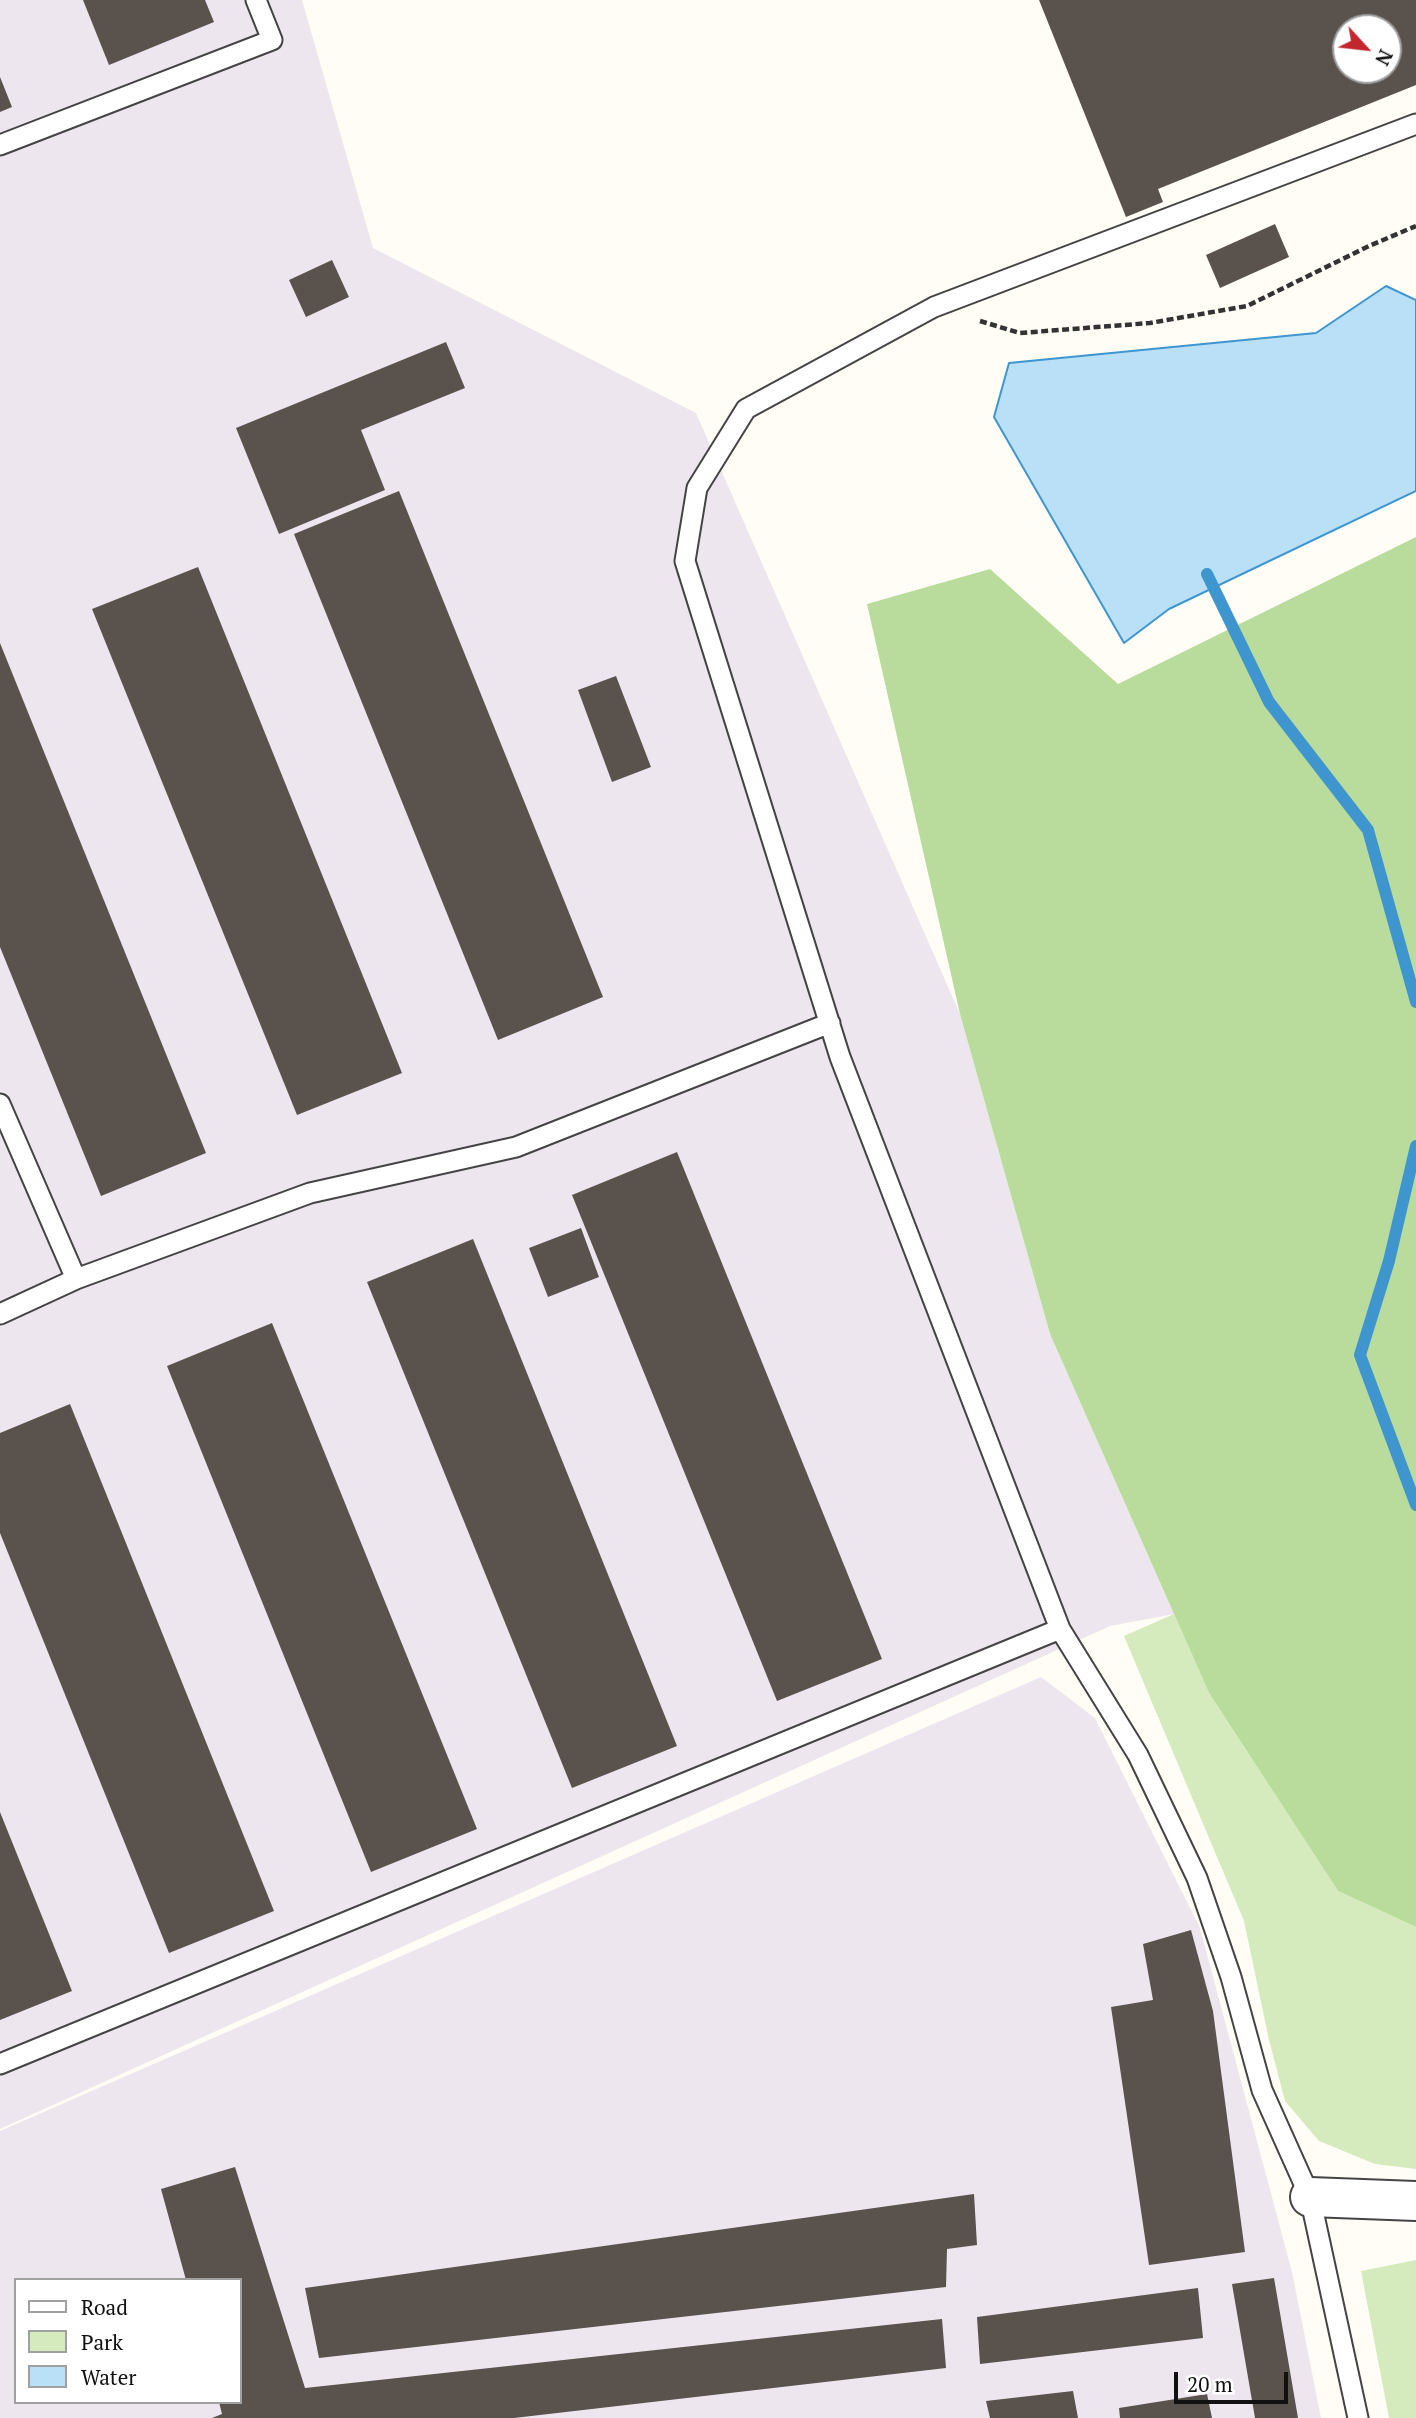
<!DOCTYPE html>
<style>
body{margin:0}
#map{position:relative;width:1416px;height:2418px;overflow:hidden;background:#fffdf5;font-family:"PT Serif",serif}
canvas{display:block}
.legend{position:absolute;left:14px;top:2278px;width:228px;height:126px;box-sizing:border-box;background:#fff;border:2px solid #a0a0a0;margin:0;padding:9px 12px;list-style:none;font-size:21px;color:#111}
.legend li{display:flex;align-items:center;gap:14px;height:35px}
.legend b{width:35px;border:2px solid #a0a0a0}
.north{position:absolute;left:1332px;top:14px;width:70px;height:70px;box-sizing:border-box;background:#fff;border:2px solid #a0a0a0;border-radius:50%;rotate:117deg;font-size:19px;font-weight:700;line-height:28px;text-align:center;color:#111}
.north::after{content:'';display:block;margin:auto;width:24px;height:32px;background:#c4262e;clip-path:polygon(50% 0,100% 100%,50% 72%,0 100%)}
.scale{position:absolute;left:1174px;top:2372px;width:114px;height:32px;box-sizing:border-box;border:4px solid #111;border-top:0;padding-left:9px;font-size:21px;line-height:24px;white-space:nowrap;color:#111;-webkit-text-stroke:5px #fff;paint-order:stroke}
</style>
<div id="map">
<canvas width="1416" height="2418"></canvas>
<ul class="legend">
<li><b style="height:9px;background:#fff"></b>Road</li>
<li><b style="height:19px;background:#d5ebbd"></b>Park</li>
<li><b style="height:19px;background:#b9e0f7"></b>Water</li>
</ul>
<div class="north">N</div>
<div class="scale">20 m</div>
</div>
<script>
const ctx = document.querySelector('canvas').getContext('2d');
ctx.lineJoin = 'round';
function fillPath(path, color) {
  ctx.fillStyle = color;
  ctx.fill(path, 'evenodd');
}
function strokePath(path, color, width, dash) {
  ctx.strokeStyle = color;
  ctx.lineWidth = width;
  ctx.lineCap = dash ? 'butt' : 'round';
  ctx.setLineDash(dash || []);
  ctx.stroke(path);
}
fillPath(new Path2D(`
 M0,0H302L373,248L696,413L960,1014L1050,1334L1174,1614L1110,1626L0,2129Z
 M1041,1677L1095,1718L1200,1928L1292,2272L1321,2418H0V2131ZM16,2280H240V2402H16Z`), '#eee6ef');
fillPath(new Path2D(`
 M1174,1614L1209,1693L1338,1891L1416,1927V2169L1375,2164L1319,2141L1285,2101L1269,2040L1244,1921L1124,1636Z
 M1416,2260V2418H1389L1361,2271Z`), '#d5ebbd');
fillPath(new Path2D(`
 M1416,537V1927L1338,1891L1209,1693L1050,1334L960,1014L867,604L990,569L1118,684Z`), '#b9dc9c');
const water = new Path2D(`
 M1386,286L1416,300V491L1169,609L1124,643L994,417L1009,363L1316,333Z`);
fillPath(water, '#b9e0f7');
strokePath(water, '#3f96cf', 2);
strokePath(new Path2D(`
 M1207,574L1269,702L1368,830L1416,1002
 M1416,1146L1389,1261L1360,1355L1416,1505`), '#3f96cf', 12);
fillPath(new Path2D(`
 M83,0H205L214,22L109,65Z
 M1039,0H1416V85L1158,189L1163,202L1126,217ZM1346,28H1388V70H1346Z
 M0,77L12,107L0,112Z
 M1275,224L1289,257L1220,288L1206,255Z
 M332,260L349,297L306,317L289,280Z
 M446,342L465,388L361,430L385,490L279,534L236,428Z
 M399,491L603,997L498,1040L294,534Z
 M198,567L402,1073L297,1115L92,609Z
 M0,643L206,1153L101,1196L0,947Z
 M616,676L651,767L612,782L578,690Z
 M677,1152L882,1659L777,1701L572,1195Z
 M581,1228L599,1277L548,1297L529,1248Z
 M473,1239L677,1746L572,1788L367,1282Z
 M272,1323L477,1829L371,1872L167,1366Z
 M70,1404L274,1911L169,1953L0,1533V1433Z
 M0,1812L72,1991L0,2020Z
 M1191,1930L1213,2011L1245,2252L1149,2265L1111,2007L1153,2000L1143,1944Z
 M235,2167L305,2388L942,2319L946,2368L514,2418H212L222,2414L219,2402H240V2280H186L161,2189Z
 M974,2194L977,2245L947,2249L946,2287L319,2358L305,2288Z
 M1274,2278L1298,2418H1255L1232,2284Z
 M1198,2288L1203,2338L980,2364L977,2317Z
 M1073,2391L1078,2418H990L986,2401Z
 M1207,2394L1212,2418H1120L1119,2408Z`), '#5a524d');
const service = new Path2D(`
 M0,145L272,40L256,0
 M0,1104L76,1279
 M0,1314L76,1279L310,1193L516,1147L830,1023
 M0,2064L1060,1629
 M1358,2418L1310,2197L1262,2090L1231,1977L1197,1878L1138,1755L1060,1629L840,1057L685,561L697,488L746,409L934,307L1416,124`);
const minor = new Path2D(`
 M1310,2197L1416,2201`);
strokePath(service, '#444', 23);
strokePath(minor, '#444', 42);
strokePath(new Path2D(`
 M980,321L1020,333L1150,323L1247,306L1369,246L1416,226`), '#333', 4.5, [7, 3.5]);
strokePath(service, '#fff', 19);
strokePath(minor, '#fff', 38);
</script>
